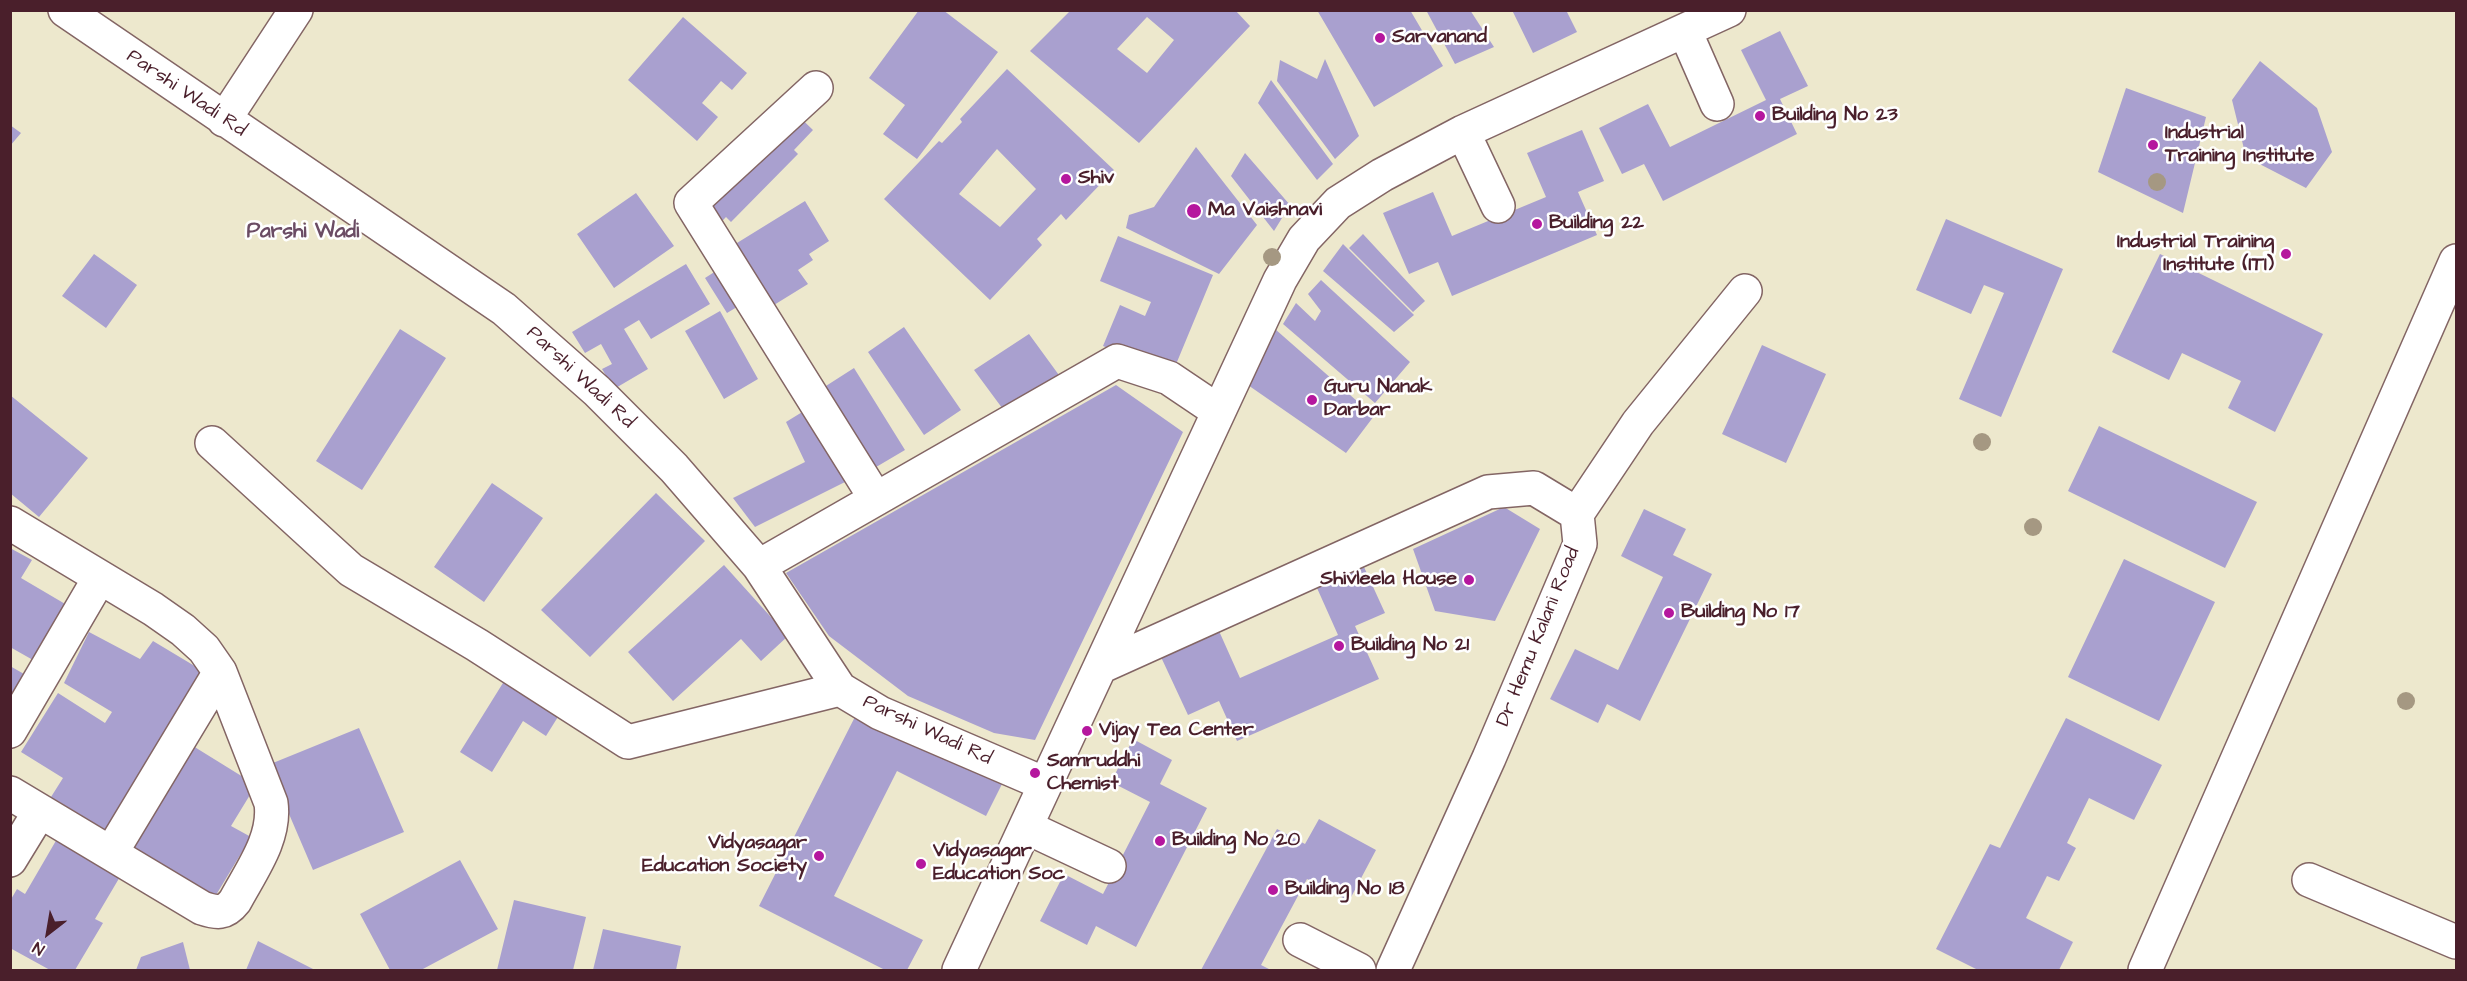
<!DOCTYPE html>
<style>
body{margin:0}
#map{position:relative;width:2467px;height:981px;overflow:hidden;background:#ede8cd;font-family:"Architects Daughter",sans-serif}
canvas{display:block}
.frame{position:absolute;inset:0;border:12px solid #4a1f2b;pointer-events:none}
.north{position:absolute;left:18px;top:903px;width:60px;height:60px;-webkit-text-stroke:4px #fff;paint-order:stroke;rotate:211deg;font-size:16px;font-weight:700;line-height:24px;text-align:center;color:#4a1f2b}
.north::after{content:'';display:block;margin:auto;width:21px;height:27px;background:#4a1f2b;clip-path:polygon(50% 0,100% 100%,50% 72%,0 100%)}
</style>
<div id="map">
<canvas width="2467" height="981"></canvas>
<div class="frame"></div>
<div class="north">N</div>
</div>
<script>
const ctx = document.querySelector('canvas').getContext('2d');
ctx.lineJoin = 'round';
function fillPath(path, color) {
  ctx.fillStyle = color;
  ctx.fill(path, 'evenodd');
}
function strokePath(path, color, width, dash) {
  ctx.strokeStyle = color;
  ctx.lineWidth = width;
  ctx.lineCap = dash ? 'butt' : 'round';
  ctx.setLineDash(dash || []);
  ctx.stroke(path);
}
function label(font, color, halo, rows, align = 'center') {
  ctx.font = font + ' "Architects Daughter",sans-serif';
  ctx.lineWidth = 5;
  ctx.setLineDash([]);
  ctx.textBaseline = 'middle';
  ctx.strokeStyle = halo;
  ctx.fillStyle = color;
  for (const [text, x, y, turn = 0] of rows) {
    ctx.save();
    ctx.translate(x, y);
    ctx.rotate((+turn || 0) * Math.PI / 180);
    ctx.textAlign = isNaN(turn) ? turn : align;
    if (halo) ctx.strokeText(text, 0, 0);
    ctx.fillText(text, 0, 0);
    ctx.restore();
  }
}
fillPath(new Path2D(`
 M919,10H943L998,52L917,159L883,134L905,105L869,78Z
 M1071,10H1235L1250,26L1139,143L1030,51ZM1147,17L1174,40L1147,73L1117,49Z
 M1317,10H1410L1443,66L1374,107Z
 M1426,10H1470L1494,47L1455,64Z
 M1512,10H1566L1577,32L1533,53Z
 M683,17L747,73L732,90L721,81L702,103L718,117L697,141L628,80Z
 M1780,31L1808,86L1780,99L1797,134L1663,201L1644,164L1622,174L1599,128L1648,104L1670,147L1766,100L1741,50Z
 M1325,59L1359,136L1335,159L1277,81L1280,60L1317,79Z
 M2260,61L2317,108L2332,152L2306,188L2246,157L2232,100Z
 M1007,69L1114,170L1066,220L1061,214L1037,239L1042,245L990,300L884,199L939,141L942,143L962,122L960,119ZM997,149L1036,189L1000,227L959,194Z
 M1271,80L1333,164L1317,180L1258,103Z
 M2126,88L2206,117L2183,213L2098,172Z
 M784,102L813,130L794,150L798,154L731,222L726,217L703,241L681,220Z
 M10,125L21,133L10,146Z
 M1582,130L1604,181L1578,192L1597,235L1452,296L1438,262L1409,274L1383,213L1433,192L1452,236L1546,197L1527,153Z
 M1196,147L1257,225L1219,274L1126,228L1129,215L1154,207Z
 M1245,153L1290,205L1274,231L1231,176Z
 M636,193L674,246L614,288L577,234Z
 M805,201L829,241L809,254L813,260L798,270L808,284L761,313L752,298L727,313L705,278L730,262L724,251Z
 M1946,219L2063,269L2001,417L1959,399L2004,293L1984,285L1971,314L1916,290Z
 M1363,234L1425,301L1413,312L1349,248Z
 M1118,236L1213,275L1172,374L1103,346L1120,305L1145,316L1151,302L1100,281Z
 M1343,244L1414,315L1394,332L1323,271Z
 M94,254L137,285L106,328L62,296Z
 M2160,254L2323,334L2275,432L2228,408L2241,381L2182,353L2169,380L2112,352Z
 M686,264L710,304L651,339L639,320L624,329L648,369L614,389L602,369L612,364L601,344L585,353L572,332Z
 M1321,280L1410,362L1375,403L1283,324L1296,303L1315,321L1321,311L1308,294Z
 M720,311L758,379L724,399L685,331Z
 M904,327L961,410L924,435L868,352Z
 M400,329L446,358L362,490L316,461Z
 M1275,329L1374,416L1346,453L1245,383Z
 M1029,334L1064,382L1008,416L974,370Z
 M1762,345L1826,374L1786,463L1722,434Z
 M854,368L905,450L866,473L815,393Z
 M1116,385L1183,432L1035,740L994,733L908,696L829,636L786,573Z
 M10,395L88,458L39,517L10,493Z
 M812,406L853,478L755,527L733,498L805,462L786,422Z
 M2099,426L2257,502L2225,568L2068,491Z
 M492,483L543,518L484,602L434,567Z
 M656,493L705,541L590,657L541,610Z
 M1504,507L1540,529L1495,621L1435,611L1413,549Z
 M1644,509L1686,529L1673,555L1712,574L1640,721L1607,704L1598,723L1550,699L1575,649L1618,670L1663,577L1621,556Z
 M10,548L32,560L21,578L72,608L40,664L10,647Z
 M2124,559L2215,602L2159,721L2068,677Z
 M724,565L788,636L761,661L741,639L673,701L628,652Z
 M1364,567L1385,613L1355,626L1379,679L1237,741L1219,701L1188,715L1161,657L1219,631L1240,678L1338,635L1317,588Z
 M89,632L140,659L153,641L208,674L109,832L51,797L63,778L21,752L58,693L105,723L112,712L64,683Z
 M521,654L576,688L546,736L523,721L492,772L460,752Z
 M10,666L31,678L10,713Z
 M861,705L1005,778L986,816L897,771L834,896L923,940L907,970H885L759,906Z
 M2066,718L2162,765L2134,820L2089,798L2067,843L2076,848L2059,881L2047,876L2026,918L2073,942L2059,970H1978L1936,949L1990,844L2000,848Z
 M359,728L404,832L313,870L268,765Z
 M1133,739L1172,760L1160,784L1207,808L1136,947L1096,926L1087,945L1040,921L1064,874L1103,894L1150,802L1111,782Z
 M193,746L256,785L231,826L251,837L210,905L163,876L168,868L151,858L146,866L123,852Z
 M1319,819L1376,850L1349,901L1307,879L1261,965L1271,970H1201L1277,829L1305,844Z
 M61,832L124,870L95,919L103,923L75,970H50L10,948V901L17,889L25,894Z
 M460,860L498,929L421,970H390L360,914Z
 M514,900L586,917L573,970H497Z
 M603,929L681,946L676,970H593Z
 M258,941L315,970H246Z
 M183,942L190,970H136L141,957Z`), '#a9a0cf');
const minor = new Path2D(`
 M65,10L504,309L597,391L674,468L759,566L840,689L880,713L1045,784
 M1685,31L1717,104
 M816,88L691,203L876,499
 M224,120L296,10
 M1463,132L1498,206
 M212,443L351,570L477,645L628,742L840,689
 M1577,514L1638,423L1745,291
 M10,523L153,609L183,630L204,649L220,672L271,803C276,838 251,871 235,901C225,914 217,913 202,908L10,793
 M759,566L1117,361L1169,378L1218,411
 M1100,667L1488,492L1534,488L1577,514L1580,544L1489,758L1393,970
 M10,731L100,577
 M1026,827L1109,866
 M111,853L220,672
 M10,860L40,811
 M2309,880L2456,942
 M1300,940L1359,970
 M959,970L1280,280L1304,239L1338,203L1382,175L1463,132L1729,10
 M2145,970L2456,261`);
strokePath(minor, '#836564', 36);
strokePath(minor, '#fff', 33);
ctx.fillStyle = '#a59882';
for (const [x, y] of [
 [2157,182],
 [1272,257],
 [1982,442],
 [2033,527],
 [2406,701]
]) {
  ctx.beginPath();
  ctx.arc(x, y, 9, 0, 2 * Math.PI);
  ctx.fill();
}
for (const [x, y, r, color] of [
 [1380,38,6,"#b5179e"],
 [1760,116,6,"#b5179e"],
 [2153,145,6,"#b5179e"],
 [1066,179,6,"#b5179e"],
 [1194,211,8,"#b5179e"],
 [1537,224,6,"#b5179e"],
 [2286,254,6,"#b5179e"],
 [1312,400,6,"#b5179e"],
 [1469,580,6,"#b5179e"],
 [1669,613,6,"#b5179e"],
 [1339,646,6,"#b5179e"],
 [1087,731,6,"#b5179e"],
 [1035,773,6,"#b5179e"],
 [1160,841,6,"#b5179e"],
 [819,856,6,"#b5179e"],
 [921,864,6,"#b5179e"],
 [1273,890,6,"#b5179e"]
]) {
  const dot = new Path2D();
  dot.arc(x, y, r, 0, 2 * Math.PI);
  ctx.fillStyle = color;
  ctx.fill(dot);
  strokePath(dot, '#fff', 2);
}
label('bold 20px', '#4a1f2b', '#fff', [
 ["Sarvanand",1392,38],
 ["Building No 23",1772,116],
 ["Industrial",2165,134],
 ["Training Institute",2165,157],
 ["Shiv",1078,179],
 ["Ma Vaishnavi",1208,211],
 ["Building 22",1549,224],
 ["Industrial Training",2274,243,"right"],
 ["Institute (ITI)",2274,266,"right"],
 ["Guru Nanak",1324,388],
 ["Darbar",1324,411],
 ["Shivleela House",1457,580,"right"],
 ["Building No 17",1681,613],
 ["Building No 21",1351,646],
 ["Vijay Tea Center",1099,731],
 ["Samruddhi",1047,762],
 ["Chemist",1047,785],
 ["Building No 20",1172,841],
 ["Vidyasagar",807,844,"right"],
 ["Education Society",807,867,"right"],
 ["Vidyasagar",933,852],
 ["Education Soc",933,875],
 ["Building No 18",1285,890]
], 'left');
label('20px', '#4a1f2b', '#fff', [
 ["Parshi Wadi Rd",186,94,34],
 ["Parshi Wadi Rd",580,378,43],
 ["Dr Hemu Kalani Road",1539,637,-68],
 ["Parshi Wadi Rd",927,731,25]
]);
label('bold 21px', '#6b4c64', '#fff', [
 ["Parshi Wadi",303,233]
]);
</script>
